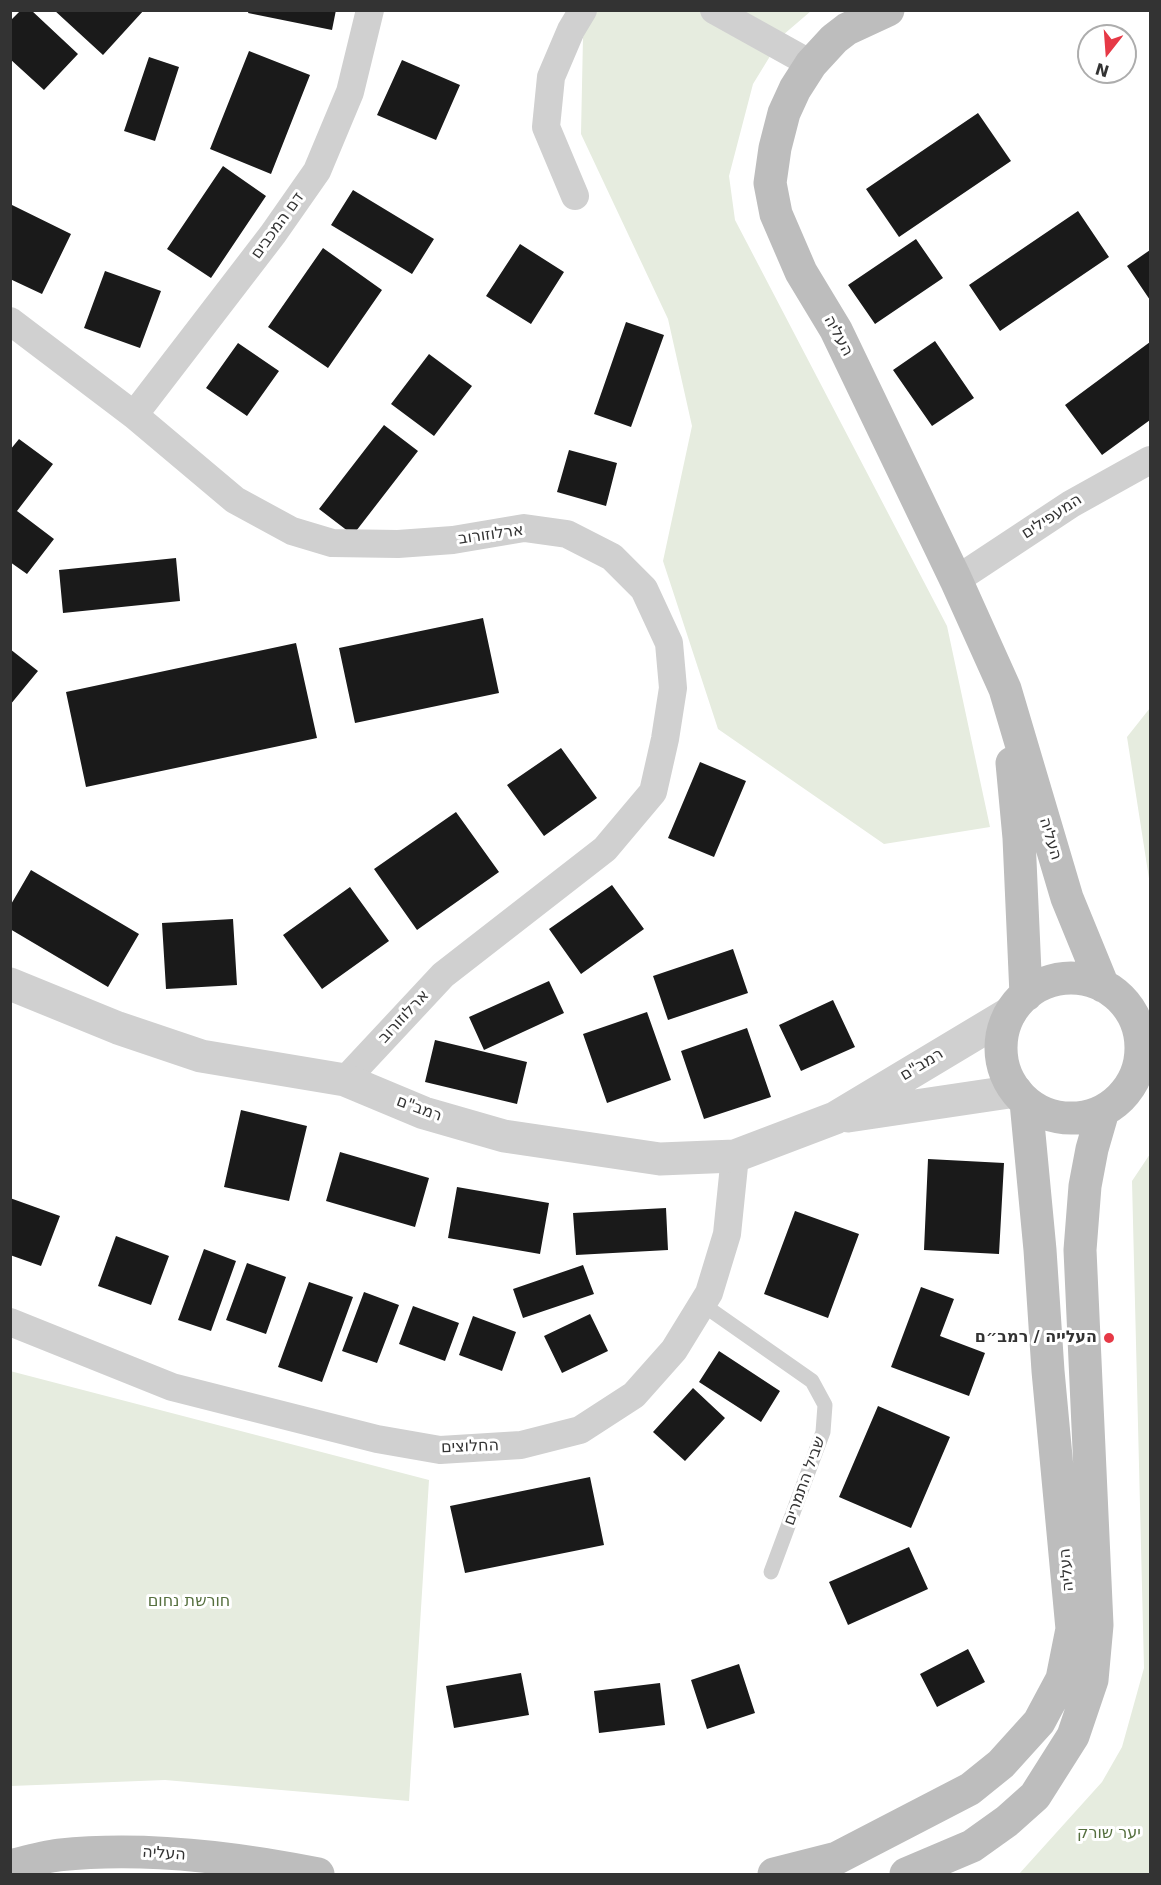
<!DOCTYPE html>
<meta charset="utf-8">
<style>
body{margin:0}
#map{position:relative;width:1161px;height:1885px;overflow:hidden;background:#fff;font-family:"DejaVu Sans",sans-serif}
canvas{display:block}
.frame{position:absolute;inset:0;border:12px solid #333;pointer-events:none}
.north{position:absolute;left:1077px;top:24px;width:60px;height:60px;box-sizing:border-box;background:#fff;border:2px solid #adadad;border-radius:50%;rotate:197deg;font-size:16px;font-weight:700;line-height:24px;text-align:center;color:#333}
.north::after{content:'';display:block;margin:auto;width:21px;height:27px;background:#e63946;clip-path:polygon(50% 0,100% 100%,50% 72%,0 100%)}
</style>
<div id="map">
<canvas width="1161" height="1885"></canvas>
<div class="frame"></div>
<div class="north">N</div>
</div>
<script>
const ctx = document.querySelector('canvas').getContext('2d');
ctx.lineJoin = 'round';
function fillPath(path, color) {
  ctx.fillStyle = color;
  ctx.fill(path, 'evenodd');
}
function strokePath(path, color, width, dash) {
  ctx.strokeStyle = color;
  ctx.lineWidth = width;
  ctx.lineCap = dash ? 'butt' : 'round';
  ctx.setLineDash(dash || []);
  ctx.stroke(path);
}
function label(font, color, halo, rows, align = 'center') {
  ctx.font = font + ' "DejaVu Sans","Noto Sans Hebrew",sans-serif';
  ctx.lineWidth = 6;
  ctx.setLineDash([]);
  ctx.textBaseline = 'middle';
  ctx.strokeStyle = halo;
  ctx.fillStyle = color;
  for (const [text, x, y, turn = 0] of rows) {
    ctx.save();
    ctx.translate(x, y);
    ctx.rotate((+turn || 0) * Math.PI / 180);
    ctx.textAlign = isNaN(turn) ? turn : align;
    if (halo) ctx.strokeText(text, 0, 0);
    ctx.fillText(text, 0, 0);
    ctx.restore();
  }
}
fillPath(new Path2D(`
 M594,11H811L783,35L753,84L729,176L735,220L947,626L990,827L884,844L718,729L663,561L692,426L668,319L581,134L583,37Z
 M1150,708V885L1127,737Z
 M1150,1154V1874H1019L1102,1782L1122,1747L1144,1668L1132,1181Z
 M10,1371L429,1480L409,1801L165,1780L11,1786Z`), '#e6ecdf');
fillPath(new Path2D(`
 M21,10H31L78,54L44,90L10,59V21Z
 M54,10H144L103,55Z
 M249,10H336L332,30L248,13Z
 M249,51L310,75L271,174L210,149Z
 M149,57L179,67L155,141L124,131Z
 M402,60L460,85L436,140L377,115Z
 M978,113L1011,161L899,237L866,189Z
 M223,166L266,196L211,278L167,249Z
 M353,190L434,239L412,274L331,225Z
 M10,204L71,234L42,294L10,279Z
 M1078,211L1109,257L1000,331L969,285Z
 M916,239L943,278L875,324L848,285Z
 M520,244L564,272L531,324L486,296Z
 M323,248L382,290L328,368L268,327Z
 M1150,250V300L1127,266Z
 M105,271L161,291L140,348L84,328Z
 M626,322L664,335L631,427L594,414Z
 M935,341L974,398L932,426L893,370Z
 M1150,342V420L1102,455L1065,405Z
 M238,343L279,371L247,416L206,388Z
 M429,354L472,386L434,436L391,404Z
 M384,425L418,451L353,535L319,509Z
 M19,439L53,464L17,511L54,539L27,574L10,562V450Z
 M569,450L617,463L606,506L557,492Z
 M176,558L180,601L63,613L59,570Z
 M483,618L499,693L355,723L339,648Z
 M296,643L317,738L86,787L66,692Z
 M10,649L38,671L10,705Z
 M561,748L597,798L544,836L507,785Z
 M700,762L746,781L714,857L668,838Z
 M456,812L499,872L417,930L374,869Z
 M31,870L139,934L108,987L10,929V906Z
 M612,885L644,929L581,974L549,929Z
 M350,887L389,941L322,989L283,935Z
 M233,919L237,985L166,989L162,923Z
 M733,949L748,993L668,1020L653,976Z
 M549,981L564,1013L484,1050L469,1017Z
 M833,1000L855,1047L801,1071L779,1025Z
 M647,1012L671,1080L607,1103L583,1034Z
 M747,1028L771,1097L704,1119L681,1051Z
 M435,1040L527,1062L517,1104L425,1082Z
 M241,1110L307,1126L289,1201L224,1187Z
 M340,1152L429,1178L415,1227L326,1201Z
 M928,1159L1004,1163L999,1254L924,1250Z
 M457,1187L549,1203L540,1254L448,1238Z
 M10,1198L60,1216L41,1266L10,1255Z
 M666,1208L668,1250L576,1255L573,1213Z
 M795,1211L859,1234L828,1318L764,1294Z
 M116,1236L169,1256L151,1305L98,1286Z
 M204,1249L236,1261L211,1331L178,1320Z
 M247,1263L286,1277L266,1334L226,1320Z
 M583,1265L594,1294L523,1318L513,1289Z
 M309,1282L353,1297L322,1382L278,1367Z
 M921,1287L954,1299L940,1336L985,1353L969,1396L891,1367Z
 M364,1292L399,1305L377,1363L342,1351Z
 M413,1306L459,1323L445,1361L399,1344Z
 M590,1314L608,1351L562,1373L544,1336Z
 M473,1316L516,1332L502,1371L459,1355Z
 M719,1351L780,1391L761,1422L699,1382Z
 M693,1388L725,1418L685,1461L653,1432Z
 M878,1406L950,1437L911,1528L839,1497Z
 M590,1477L604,1545L465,1573L450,1506Z
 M909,1547L928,1589L848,1625L829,1582Z
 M968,1649L985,1682L937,1707L920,1674Z
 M739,1664L755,1713L707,1729L691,1680Z
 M521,1673L529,1715L454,1728L446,1686Z
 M660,1683L665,1725L599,1733L594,1691Z`), '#1a1a1a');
strokePath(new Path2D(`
 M702,1304L812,1381L825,1405L823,1432L771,1572`), '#d0d0d0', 15);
strokePath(new Path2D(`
 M714,10L811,64
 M575,196L546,127L551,77L571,30L583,10
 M10,321L134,415L235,500L292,531L332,543L398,544L453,540L524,528L567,534L612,557L644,589L669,643L673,688L665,739L653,792L605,849L443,975L345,1080
 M134,415L273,234L317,171L350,92L370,10
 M956,580L1071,504L1150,460
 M10,1322L172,1387L377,1439L440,1450L521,1445L580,1430L634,1395L674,1350L709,1293L727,1234L735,1156`), '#d0d0d0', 28);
strokePath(new Path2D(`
 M10,984L118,1028L201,1056L345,1080L424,1113L504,1136L660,1159L735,1156L835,1118L1010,1013
 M848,1116L1016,1091`), '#d0d0d0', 33);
strokePath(new Path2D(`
 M888,10L847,29L834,39L811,64L795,89L784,113L775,148L770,183L776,214L801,272L836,330L956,580L1005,689L1067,898L1103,986
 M1012,763L1019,838L1026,995
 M1001 1048a70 70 0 1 1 140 0a70 70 0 1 1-140 0Z
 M10,1866C26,1862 43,1857 59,1855C145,1846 234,1857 318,1874
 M774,1874L837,1858L970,1789L1001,1764L1039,1722L1062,1679L1072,1629L1048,1371L1040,1250L1026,1102
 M906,1874L972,1846L1007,1821L1035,1796L1073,1736L1092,1680L1097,1625L1080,1250L1085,1186L1092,1149L1103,1111`), '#bdbdbd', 33);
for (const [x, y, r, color] of [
 [1109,1338,6,"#e63946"]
]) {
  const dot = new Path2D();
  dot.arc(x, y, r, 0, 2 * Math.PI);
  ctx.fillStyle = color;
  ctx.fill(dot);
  strokePath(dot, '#fff', 2);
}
label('16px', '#333', '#fff', [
 ["דם המכבים",278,226,-54],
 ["העליה",838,336,62],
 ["המעפילים",1052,517,-33],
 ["ארלוזורוב",491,535,-8],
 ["העליה",1050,839,73],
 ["ארלוזורוב",404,1017,-47],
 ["רמב\"ם",922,1065,-31],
 ["רמב\"ם",419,1109,20],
 ["החלוצים",470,1447,-2],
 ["שביל התמרים",805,1481,-70],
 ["העליה",1067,1570,-95],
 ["העליה",164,1854,4]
]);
label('bold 16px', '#333', '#fff', [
 ["העלייה / רמב״ם",1097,1338]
], 'right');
label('16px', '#56703f', '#fff', [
 ["חורשת נחום",189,1602],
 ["יער שורק",1109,1834]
]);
</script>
